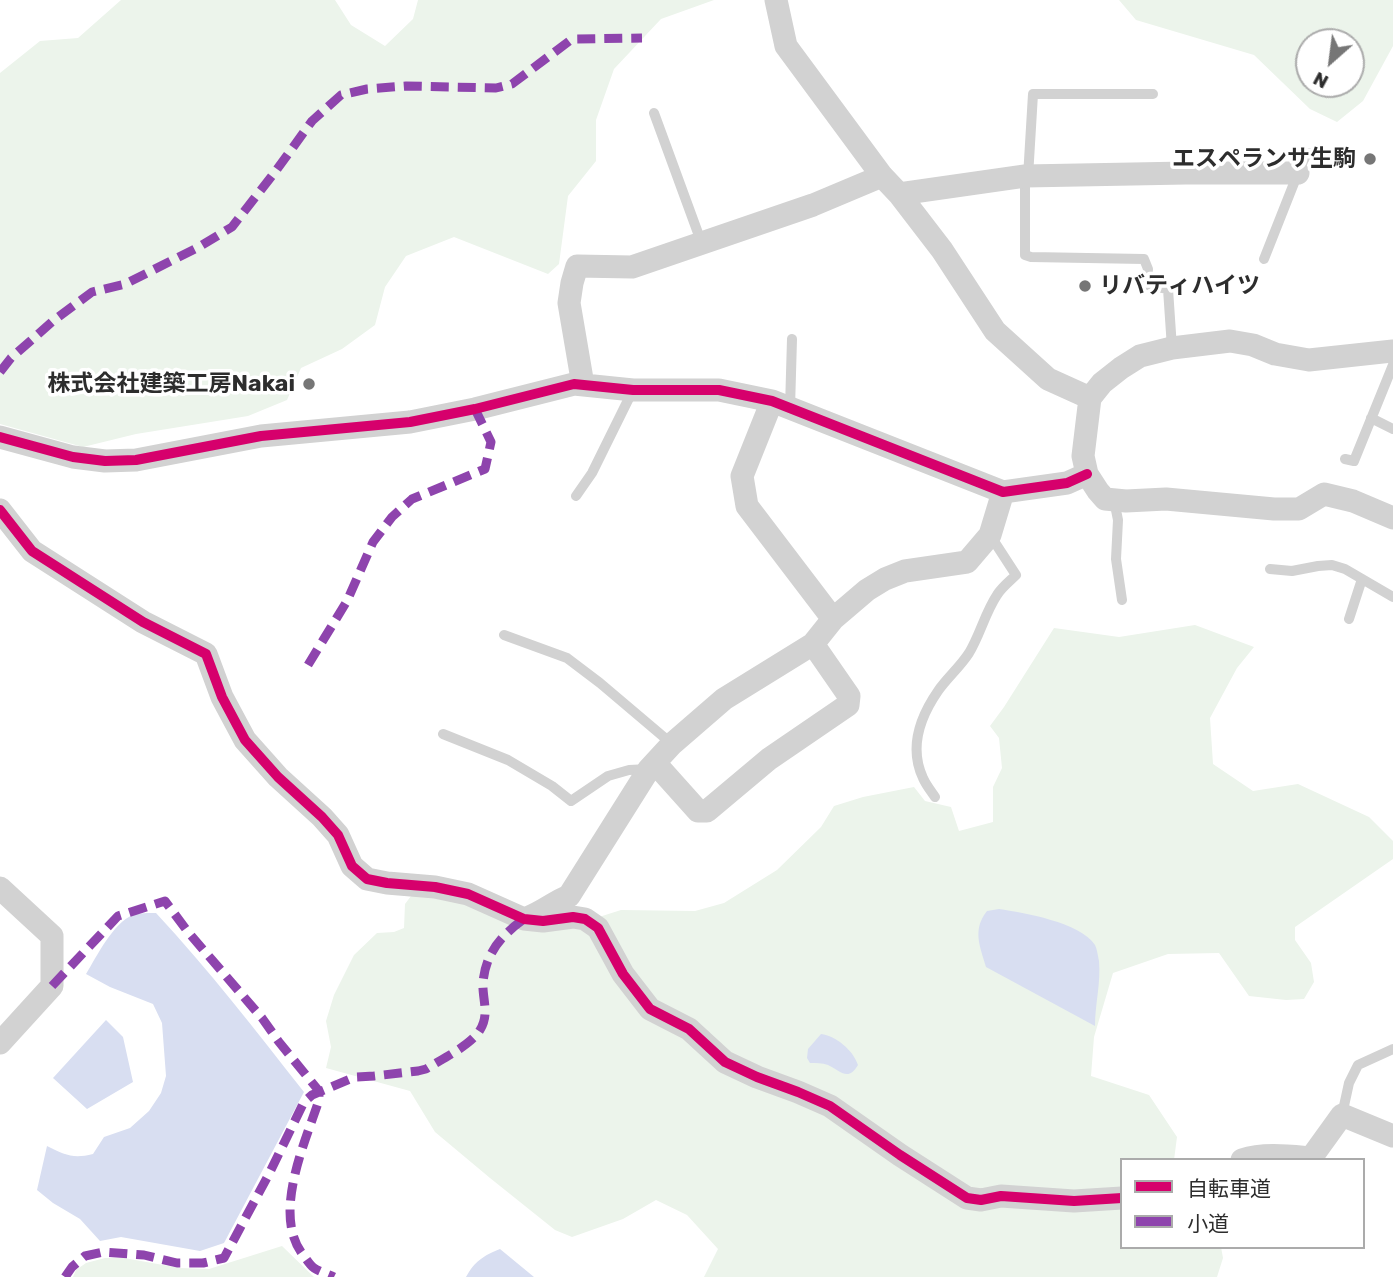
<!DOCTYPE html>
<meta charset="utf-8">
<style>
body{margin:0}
#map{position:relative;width:1393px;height:1277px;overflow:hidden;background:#fff;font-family:Rubik,"Noto Sans JP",sans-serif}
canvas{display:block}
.legend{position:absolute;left:1120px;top:1158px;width:245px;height:91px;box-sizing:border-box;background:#fff;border:2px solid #ababab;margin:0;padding:9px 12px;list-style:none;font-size:21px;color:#2d2d2d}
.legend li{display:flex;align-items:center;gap:14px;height:35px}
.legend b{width:35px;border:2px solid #ababab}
.north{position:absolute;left:1295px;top:28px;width:70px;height:70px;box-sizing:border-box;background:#fff;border:2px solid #ababab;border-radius:50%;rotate:208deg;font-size:19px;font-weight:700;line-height:28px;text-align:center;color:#2d2d2d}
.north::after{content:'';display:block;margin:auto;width:24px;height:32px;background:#767676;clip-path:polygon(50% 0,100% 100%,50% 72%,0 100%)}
</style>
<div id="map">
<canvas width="1393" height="1277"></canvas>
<ul class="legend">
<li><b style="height:9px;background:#d6006c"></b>自転車道</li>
<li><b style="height:9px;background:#8e44ad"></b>小道</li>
</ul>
<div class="north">N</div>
</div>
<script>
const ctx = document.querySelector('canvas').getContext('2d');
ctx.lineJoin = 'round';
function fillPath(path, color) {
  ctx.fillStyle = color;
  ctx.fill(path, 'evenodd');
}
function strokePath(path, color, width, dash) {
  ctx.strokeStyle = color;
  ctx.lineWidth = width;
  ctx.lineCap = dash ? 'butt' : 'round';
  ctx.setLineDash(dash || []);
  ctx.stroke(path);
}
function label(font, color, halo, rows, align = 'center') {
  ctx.font = font + ' Rubik,"Noto Sans JP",sans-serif';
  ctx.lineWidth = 7;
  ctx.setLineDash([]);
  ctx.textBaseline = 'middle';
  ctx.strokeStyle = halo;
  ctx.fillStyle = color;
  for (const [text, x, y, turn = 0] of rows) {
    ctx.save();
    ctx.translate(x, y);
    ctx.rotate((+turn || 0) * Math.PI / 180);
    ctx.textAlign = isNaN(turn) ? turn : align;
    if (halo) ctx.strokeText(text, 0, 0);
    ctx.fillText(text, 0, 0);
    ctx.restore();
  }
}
fillPath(new Path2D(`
 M121,0H335L351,25L385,46L413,19L418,0H714L661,19L614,69L596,120V161L568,196L559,264L548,274L454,237L406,256L385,287L375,325L342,349L301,368L287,400L248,416L136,434L83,447L0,424V73L40,41L78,38Z
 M1119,0H1393V46L1363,101L1337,122L1310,109L1254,55L1136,20ZM1351,42V84H1309V42Z
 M1195,625L1254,647L1237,668L1210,718L1213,764L1253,791L1298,784L1369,817L1393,841V859L1295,927V940L1311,963L1314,982L1304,999L1286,1000L1249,996L1219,953L1168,954L1113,973L1094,1037L1091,1076L1149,1095L1177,1137L1174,1160H1122V1247H1221L1223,1258L1217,1277H704L718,1249L687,1215L656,1200L623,1219L572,1237L555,1230L490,1178L435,1132L410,1091L326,1068L331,1047L326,1021L334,995L354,955L377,933L394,932L404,928L405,904L414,892L577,924L621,910L695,911L724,903L777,870L821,827L834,806L863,797L914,787L925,801L951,807L959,831L993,822V787L1002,768L999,738L990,726L1004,707L1054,628L1119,637Z
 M282,1246L314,1277H73L76,1270L86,1263L105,1258H124L180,1268L209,1269Z`), '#ecf4eb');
fillPath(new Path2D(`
 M999,909C1024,913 1080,922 1095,945C1097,949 1098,956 1099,961C1101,983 1095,1004 1095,1026L986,967C980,946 972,930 987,911Z
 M156,913C209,970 256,1031 304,1092L224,1243L200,1251L121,1237L100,1241L80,1219L53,1203L37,1190L47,1146C65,1155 73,1159 93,1154L104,1137L130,1128L149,1111L161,1093L166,1076L162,1023L153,1004L110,987L86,974C97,956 113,923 133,915C139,913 149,913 156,913Z
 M106,1020L123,1037L133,1082L87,1109L53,1078Z
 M821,1034C836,1036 853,1050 858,1065C848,1082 841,1071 828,1065C822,1063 816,1063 810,1063L807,1058L808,1049Z
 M500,1249L534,1277H466C475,1261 483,1256 500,1249Z`), '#d8def1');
strokePath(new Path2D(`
 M654,113L702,244
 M1025,176V255L1031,257L1144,259L1148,269L1147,285L1168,289L1172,348
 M1028,177L1033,94H1153
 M1264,259L1298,173L1307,153L1329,156
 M790,408L792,339
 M1371,418L1393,429
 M1345,459L1354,461L1393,365
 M576,496L592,473L633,390
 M1114,500L1118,520L1116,559L1122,600
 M1270,569L1292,571L1318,566L1332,565L1345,569L1393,597
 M1349,619L1362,579
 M504,635L567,658L600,683L672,744
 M443,734L508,760L552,786L571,801L608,776L629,770L649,769
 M935,797C931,791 926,785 923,778C909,748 920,717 938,691C947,678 960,667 969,653C980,635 985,613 997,595C1002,587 1010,581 1016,575L990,535
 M1342,1115L1349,1083L1358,1065L1393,1049`), '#d2d2d2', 10);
strokePath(new Path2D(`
 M776,0L786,46L882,176L899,194L942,250L995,331L1048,379L1090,398
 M899,194L1025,176L1186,173H1298
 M1393,351L1309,360L1275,354L1253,345L1230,341L1172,348L1140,356L1121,368L1102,383L1090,398L1083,456L1087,474L1098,491L1105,499L1126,501L1166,499L1274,509H1299L1324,494L1353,501L1393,518
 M583,385L569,303L572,283L577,266L632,267L813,205L882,176
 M772,401L742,476L747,506L833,619
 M0,437L73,457L105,461L136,460L261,436L410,422L475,409L574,384L633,390H719L772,401L1003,492L1067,483L1087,474
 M0,510L32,551L143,622L206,654L222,697L245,740L278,777L322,817L338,835L352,866L367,879L387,883L435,887L468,894L524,919L543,921L573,917L585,919L598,928L623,974L650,1009L689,1029L725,1062L757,1077L798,1092L830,1106L900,1155L967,1198L981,1200L1001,1196L1074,1201L1122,1198
 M655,763L698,811H707L769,759L848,705L849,696L813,644
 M0,888L52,936V986L0,1043
 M527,918C543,912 554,902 569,896L649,769L672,744L724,699L813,644L833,619L867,590L885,579L905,571L967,562L990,535L1003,492
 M1242,1160C1264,1153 1288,1156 1311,1158L1342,1115L1393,1136`), '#d2d2d2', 23);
strokePath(new Path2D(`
 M0,372L11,358L53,321L92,292L125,284L197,248L232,227L275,172L312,121L341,95L367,89L406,86L496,88L512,84L572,39L642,38
 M308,665L347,601L373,542L392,517L412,499L485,469L491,442L475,409
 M52,986L118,916L165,901L188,932L262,1018L279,1042L319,1091V1100C305,1143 271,1216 304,1256C307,1260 310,1265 314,1268C320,1272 328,1274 334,1277
 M65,1277L72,1267L85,1256L103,1252L144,1255L177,1263H203L224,1258L270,1172L304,1102L312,1095L355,1077L374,1076L418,1071L426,1069C442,1059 471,1045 480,1030C490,1014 482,999 483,982C486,952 502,935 524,919`), '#8e44ad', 9, [18, 9]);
strokePath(new Path2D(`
 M0,437L73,457L105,461L136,460L261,436L410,422L475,409L574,384L633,390H719L772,401L1003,492L1067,483L1087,474
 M0,510L32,551L143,622L206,654L222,697L245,740L278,777L322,817L338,835L352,866L367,879L387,883L435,887L468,894L524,919L543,921L573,917L585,919L598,928L623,974L650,1009L689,1029L725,1062L757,1077L798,1092L830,1106L900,1155L967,1198L981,1200L1001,1196L1074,1201L1122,1198`), '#d6006c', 10);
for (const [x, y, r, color] of [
 [1370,159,7,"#767676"],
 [1085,286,7,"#767676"],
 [309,384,7,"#767676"]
]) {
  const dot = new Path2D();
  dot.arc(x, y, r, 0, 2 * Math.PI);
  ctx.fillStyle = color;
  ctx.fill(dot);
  strokePath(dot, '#fff', 2.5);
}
label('bold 23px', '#2d2d2d', '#fff', [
 ["エスペランサ生駒",1356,159],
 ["リバティハイツ",1099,286,"left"],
 ["株式会社建築工房Nakai",295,384]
], 'right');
</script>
